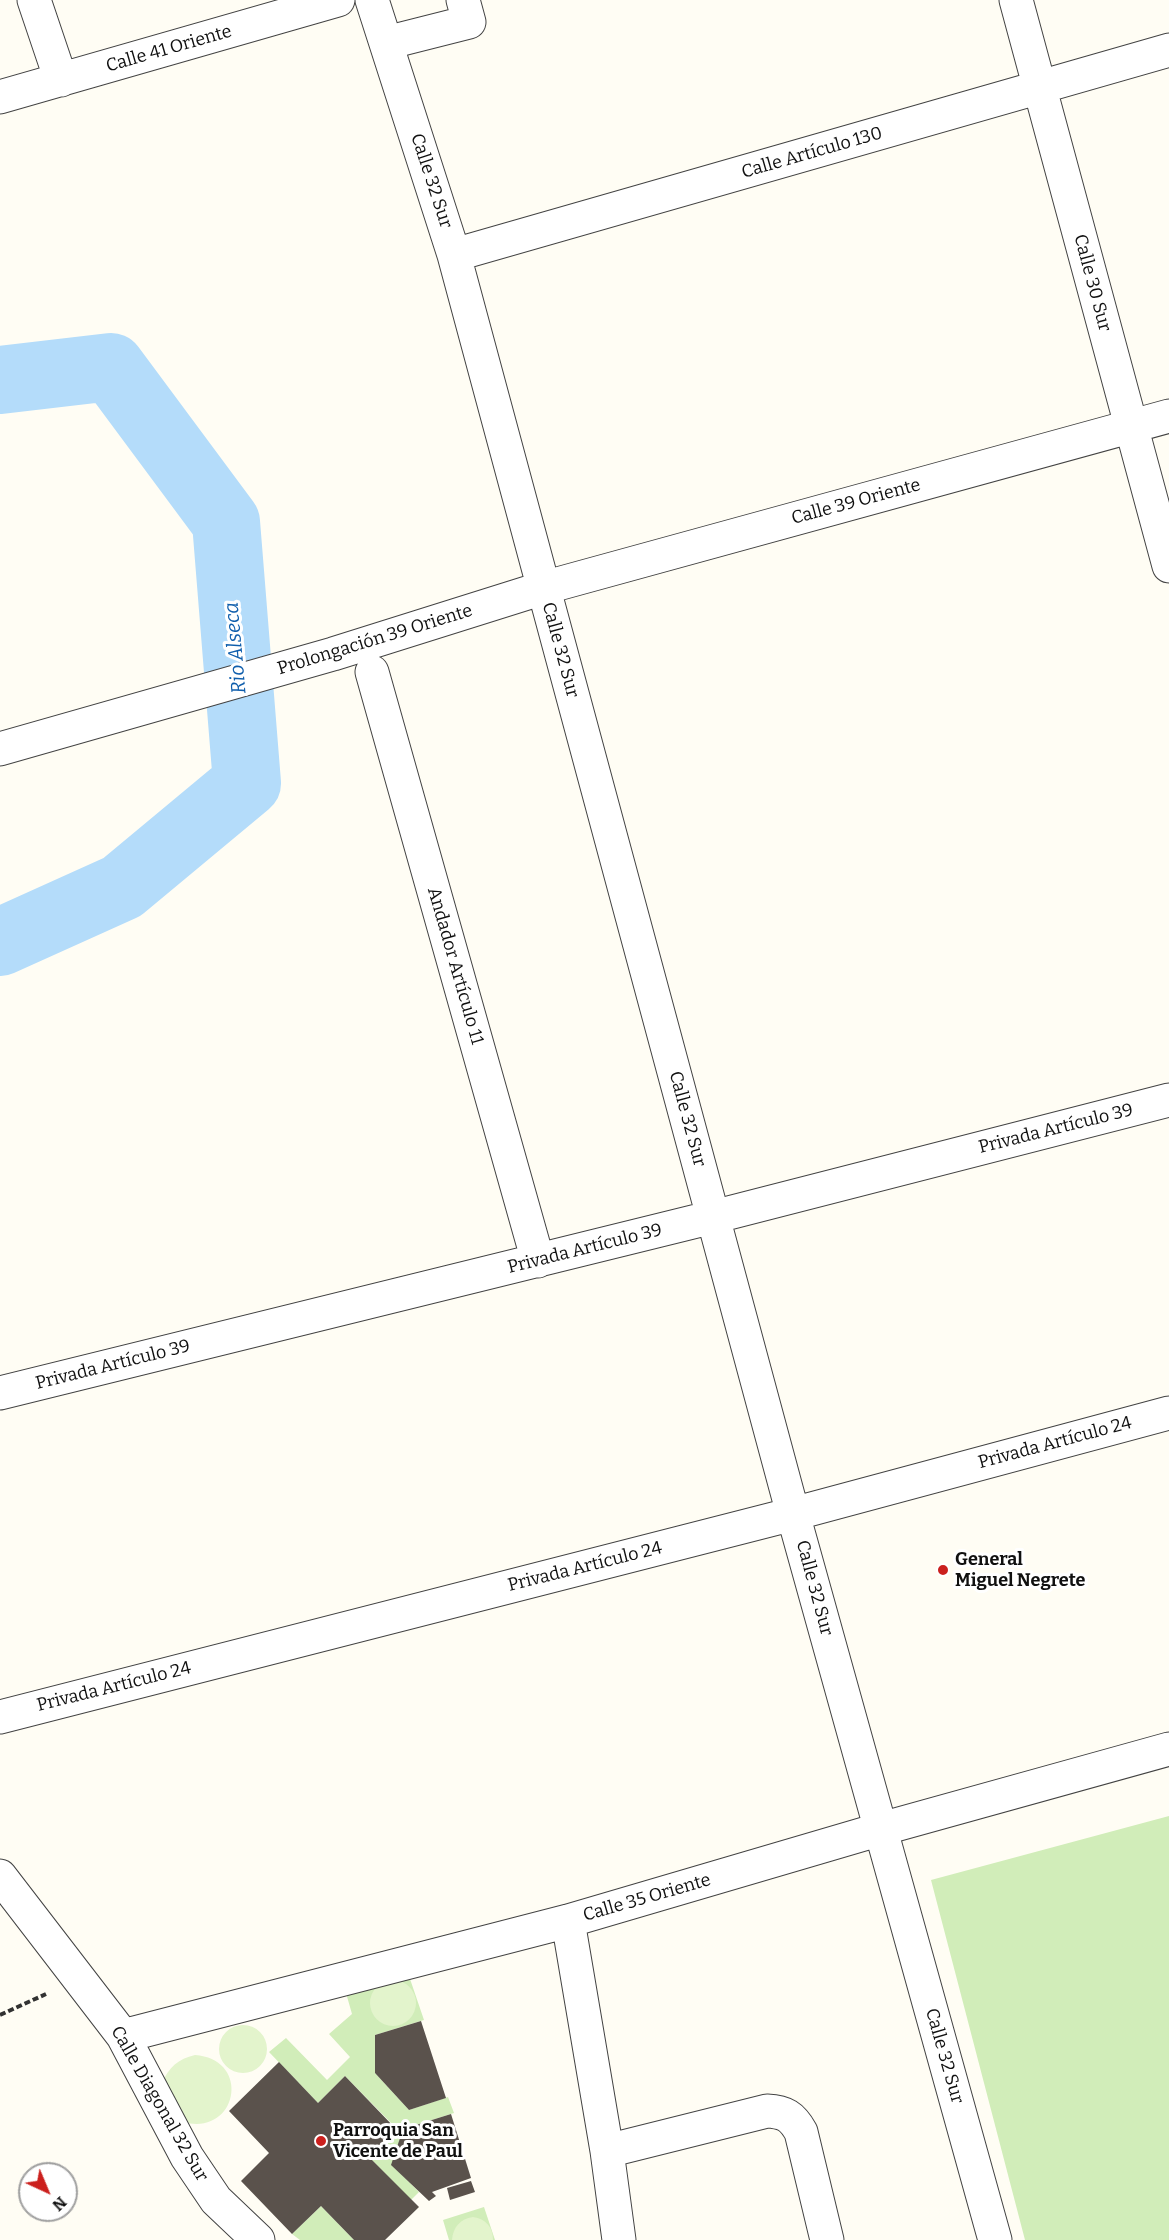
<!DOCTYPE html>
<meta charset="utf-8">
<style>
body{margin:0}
#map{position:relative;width:1169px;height:2240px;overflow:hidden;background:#fffdf4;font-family:Bitter,serif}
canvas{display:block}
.north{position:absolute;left:18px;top:2162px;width:60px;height:60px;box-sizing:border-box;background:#fff;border:2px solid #9f9f9f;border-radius:50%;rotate:136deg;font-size:16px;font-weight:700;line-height:24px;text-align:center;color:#101010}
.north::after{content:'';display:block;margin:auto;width:21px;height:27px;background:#cb201d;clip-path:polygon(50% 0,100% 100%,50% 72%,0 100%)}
</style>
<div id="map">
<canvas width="1169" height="2240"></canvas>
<div class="north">N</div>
</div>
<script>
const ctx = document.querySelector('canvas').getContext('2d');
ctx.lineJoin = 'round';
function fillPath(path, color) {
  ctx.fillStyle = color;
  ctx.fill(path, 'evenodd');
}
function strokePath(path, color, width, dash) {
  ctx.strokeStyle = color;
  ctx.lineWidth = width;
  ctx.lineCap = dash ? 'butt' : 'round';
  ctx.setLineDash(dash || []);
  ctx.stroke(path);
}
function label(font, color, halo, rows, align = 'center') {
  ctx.font = font + ' Bitter,serif';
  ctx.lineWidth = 6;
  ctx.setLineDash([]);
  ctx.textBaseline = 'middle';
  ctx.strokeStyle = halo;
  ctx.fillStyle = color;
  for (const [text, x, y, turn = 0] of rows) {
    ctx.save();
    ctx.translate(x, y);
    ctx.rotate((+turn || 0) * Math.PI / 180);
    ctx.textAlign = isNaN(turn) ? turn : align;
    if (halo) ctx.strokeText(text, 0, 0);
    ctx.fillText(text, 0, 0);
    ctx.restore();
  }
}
fillPath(new Path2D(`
 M1169,1816V2240H1025L931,1880Z
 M409,1976L424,2020L375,2035V2073L409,2110L448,2097L454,2113L403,2129L392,2165L419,2192L411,2200L368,2156L396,2128L345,2076L318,2103L269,2052L286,2038L327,2080L350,2057L329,2034L352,2014L346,1993Z
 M321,2206L354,2240H300L292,2234Z
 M484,2207L495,2240H449L443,2220Z`), '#d1edb9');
fillPath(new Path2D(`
 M370 2003a23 23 0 1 1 46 0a23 23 0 1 1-46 0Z
 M219 2049a24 24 0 1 1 48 0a24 24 0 1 1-48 0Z
 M195,2055C252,2059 238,2137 183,2122L162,2083C169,2067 178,2059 195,2055Z
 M473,2217C486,2219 493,2227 493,2240H452C453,2227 460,2219 473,2217Z`), '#e3f4cc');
strokePath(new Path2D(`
 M0,380L111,367L226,522L247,783L122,887L0,942`), '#b4dcfa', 68);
fillPath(new Path2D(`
 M421,2021L446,2098L409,2110L375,2073V2035Z
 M279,2062L318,2103L345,2076L396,2129L368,2156L419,2207L385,2240H354L321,2206L292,2234L241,2181L269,2153L229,2111Z
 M451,2114L471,2178L432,2192L436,2196L429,2201L391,2165L403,2129Z
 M471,2181L475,2192L450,2200L447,2188Z`), '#5a524c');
const minor = new Path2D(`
 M34,0L61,80
 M372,0L454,255L793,1514L995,2240
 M1016,0L1169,566
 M386,43L469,22L463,0
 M0,97L338,0
 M454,255L1169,50
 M372,672L538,1261
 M0,749L333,654L543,588L1169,416
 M0,1393L713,1217L1169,1100
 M0,1717L793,1514L1169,1413
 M0,1876L123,2036L187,2157L216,2200L258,2240
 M568,1921L607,2151L619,2240
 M123,2036L568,1921L881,1829L1169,1749
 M607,2151L767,2111C785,2112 792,2116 801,2132L827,2240`);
strokePath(minor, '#434343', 35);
strokePath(new Path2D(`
 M0,2015L46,1994`), '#323232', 4, [6, 3]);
strokePath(minor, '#fff', 33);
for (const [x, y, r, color] of [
 [943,1570,6,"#cb201d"],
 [321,2141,6,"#cb201d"]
]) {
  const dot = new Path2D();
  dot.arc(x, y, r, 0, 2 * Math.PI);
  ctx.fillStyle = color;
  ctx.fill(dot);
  strokePath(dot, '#fff', 2);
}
label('18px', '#101010', '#fff', [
 ["Calle 41 Oriente",169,49,-16],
 ["Calle Artículo 130",812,153,-16],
 ["Calle 32 Sur",431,181,72],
 ["Calle 30 Sur",1092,283,75],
 ["Calle 39 Oriente",856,502,-15],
 ["Prolongación 39 Oriente",375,640,-17],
 ["Calle 32 Sur",560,650,75],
 ["Andador Artículo 11",455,966,74],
 ["Calle 32 Sur",687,1119,75],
 ["Privada Artículo 39",1056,1129,-14],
 ["Privada Artículo 39",585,1249,-14],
 ["Privada Artículo 39",113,1365,-14],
 ["Privada Artículo 24",1055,1443,-15],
 ["Privada Artículo 24",585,1567,-14],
 ["Calle 32 Sur",814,1588,75],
 ["Privada Artículo 24",114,1687,-14],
 ["Calle 35 Oriente",647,1898,-16],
 ["Calle 32 Sur",944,2056,74],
 ["Calle Diagonal 32 Sur",159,2104,60]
]);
label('bold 18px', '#101010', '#fff', [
 ["General",955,1560],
 ["Miguel Negrete",955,1581],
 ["Parroquia San",333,2131],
 ["Vicente de Paul",333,2152]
], 'left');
label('italic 20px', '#0f5eac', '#fff', [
 ["Rio Alseca",236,648,-95]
]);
</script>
